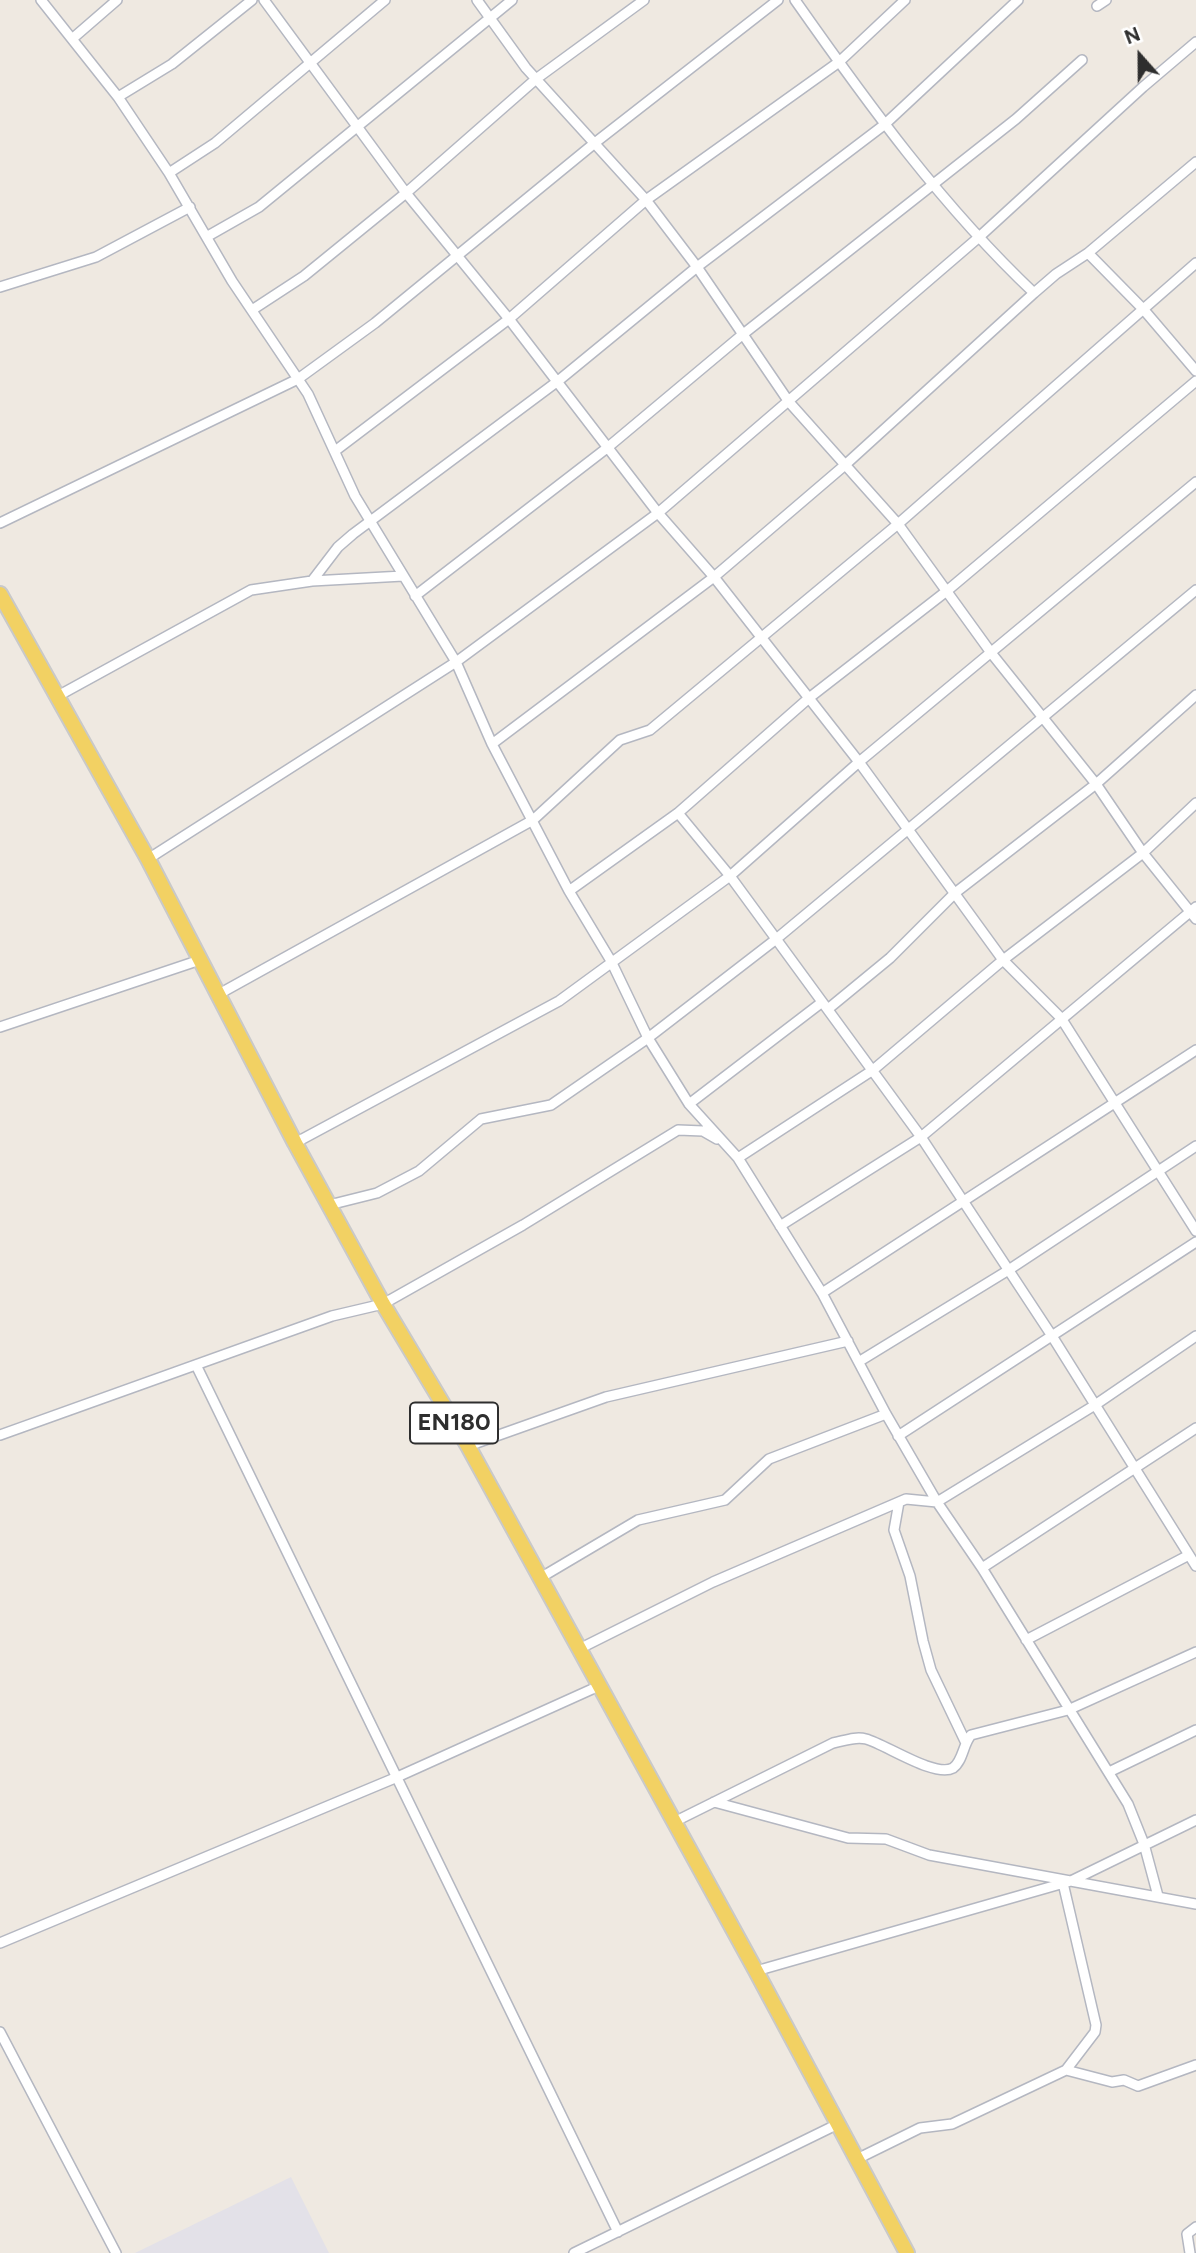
<!DOCTYPE html>
<style>
body{margin:0}
#map{position:relative;width:1196px;height:2253px;overflow:hidden;background:#efe9e1;font-family:Figtree,sans-serif}
canvas{display:block}
.north{position:absolute;left:1105px;top:21px;width:70px;height:70px;-webkit-text-stroke:5px #fff;paint-order:stroke;rotate:339deg;font-size:19px;font-weight:700;line-height:28px;text-align:center;color:#2e2e2e}
.north::after{content:'';display:block;margin:auto;width:24px;height:32px;background:#2e2e2e;clip-path:polygon(50% 0,100% 100%,50% 72%,0 100%)}
</style>
<div id="map">
<canvas width="1196" height="2253"></canvas>
<div class="north">N</div>
</div>
<script>
const ctx = document.querySelector('canvas').getContext('2d');
ctx.lineJoin = 'round';
function fillPath(path, color) {
  ctx.fillStyle = color;
  ctx.fill(path, 'evenodd');
}
function strokePath(path, color, width, dash) {
  ctx.strokeStyle = color;
  ctx.lineWidth = width;
  ctx.lineCap = dash ? 'butt' : 'round';
  ctx.setLineDash(dash || []);
  ctx.stroke(path);
}
function label(font, color, halo, rows, align = 'center') {
  ctx.font = font + ' Figtree,sans-serif';
  ctx.lineWidth = 6;
  ctx.setLineDash([]);
  ctx.textBaseline = 'middle';
  ctx.strokeStyle = halo;
  ctx.fillStyle = color;
  for (const [text, x, y, turn = 0] of rows) {
    ctx.save();
    ctx.translate(x, y);
    ctx.rotate((+turn || 0) * Math.PI / 180);
    ctx.textAlign = isNaN(turn) ? turn : align;
    if (halo) ctx.strokeText(text, 0, 0);
    ctx.fillText(text, 0, 0);
    ctx.restore();
  }
}
fillPath(new Path2D(`
 M291,2177L329,2253H135Z`), '#e3e1e8');
const street = new Path2D(`
 M41,0L118,97L169,173L232,281L308,394L355,496L456,662L492,744L569,891L611,961L648,1038L689,1104L738,1158L822,1293L886,1414L937,1502L982,1568L1128,1804L1144,1844L1158,1896
 M264,0L406,193L509,319L658,513L714,577L859,762L1003,960L1061,1018L1196,1231
 M477,0L526,68L646,200L697,267L789,402L898,524L992,654L1096,784L1143,853L1196,919
 M795,0C868,104 942,206 1034,293L1056,274L1088,253L1144,310L1196,371
 M1097,6L1106,0
 M72,39L117,0
 M118,97L172,64L252,0
 M169,173L215,143L385,0
 M208,236L259,207L512,0
 M1088,253L1196,162
 M0,287L96,257L190,207
 M252,310L304,276L406,193L536,79L644,0
 M335,451L509,319L646,200L839,62L905,0
 M0,523L298,379L375,323L596,142L778,0
 M312,581L338,547L353,534L558,381L697,267L884,125L1018,0
 M415,596L607,448L742,335L1016,119L1082,60
 M56,697L251,590L312,581L403,576
 M492,744L714,577L845,465L1034,293
 M678,813L730,876L921,1137L1052,1336L1196,1566
 M148,859L456,662L658,513L978,238L1143,87L1196,42
 M569,891L678,813L809,698L948,590L1196,381
 M219,994L533,820L620,740L650,730L898,524L1196,263
 M828,1009L890,958L955,893L1096,784L1196,695
 M0,1027L200,960
 M689,1104L821,1003
 M295,1143L559,1001L730,876L859,762L1196,482
 M738,1158L873,1070L1003,960L1143,853L1196,803
 M329,1205L377,1193L419,1171L481,1119L551,1105L648,1038L775,940L1196,590
 M780,1226L921,1137L1196,907
 M822,1293L1196,1050
 M860,1361L1007,1271L1196,1146
 M197,1367L618,2232
 M0,1435L332,1316L383,1304L523,1225L678,1130L703,1131L717,1139
 M898,1436L1196,1242
 M468,1446L606,1397L848,1341
 M899,1502L894,1530L910,1576L923,1641L931,1670L965,1741
 M982,1568L1196,1428
 M540,1578L638,1520L725,1500L769,1459L886,1414
 M1026,1640L1189,1555
 M579,1649L713,1582L906,1499L937,1502L1095,1405L1196,1336
 M1109,1772L1196,1730
 M714,1802L848,1838L886,1839L929,1855L1196,1904
 M674,1822L833,1743C844,1741 855,1736 866,1739C885,1744 935,1778 953,1768C963,1761 963,1744 971,1735L1068,1710L1196,1652
 M1063,1883L1096,2025L1095,2032L1066,2070
 M0,1943L395,1778L599,1686
 M756,1971L1071,1881L1196,1820
 M0,2032L116,2253
 M857,2159L920,2128L952,2124L1066,2070L1112,2082L1124,2080L1138,2086L1196,2065
 M574,2253L838,2124
 M1190,2253L1187,2234L1196,2227`);
const primary = new Path2D(`
 M0,594L148,859L295,1143L383,1304L468,1446L756,1971L907,2253`);
strokePath(street, '#b4b7c1', 12);
strokePath(primary, '#c9c9c9', 18);
strokePath(street, '#fff', 9);
strokePath(primary, '#f2d163', 14);
for (const [x, y, w] of [
 [454,1423,88]
]) {
  const box = new Path2D();
  box.roundRect(x - w / 2, y - 20.5, w, 41, 5);
  ctx.fillStyle = '#fff';
  ctx.fill(box);
  strokePath(box, '#2e2e2e', 2);
}
label('bold 24px', '#2e2e2e', null, [
 ["EN180",454,1423]
]);
</script>
